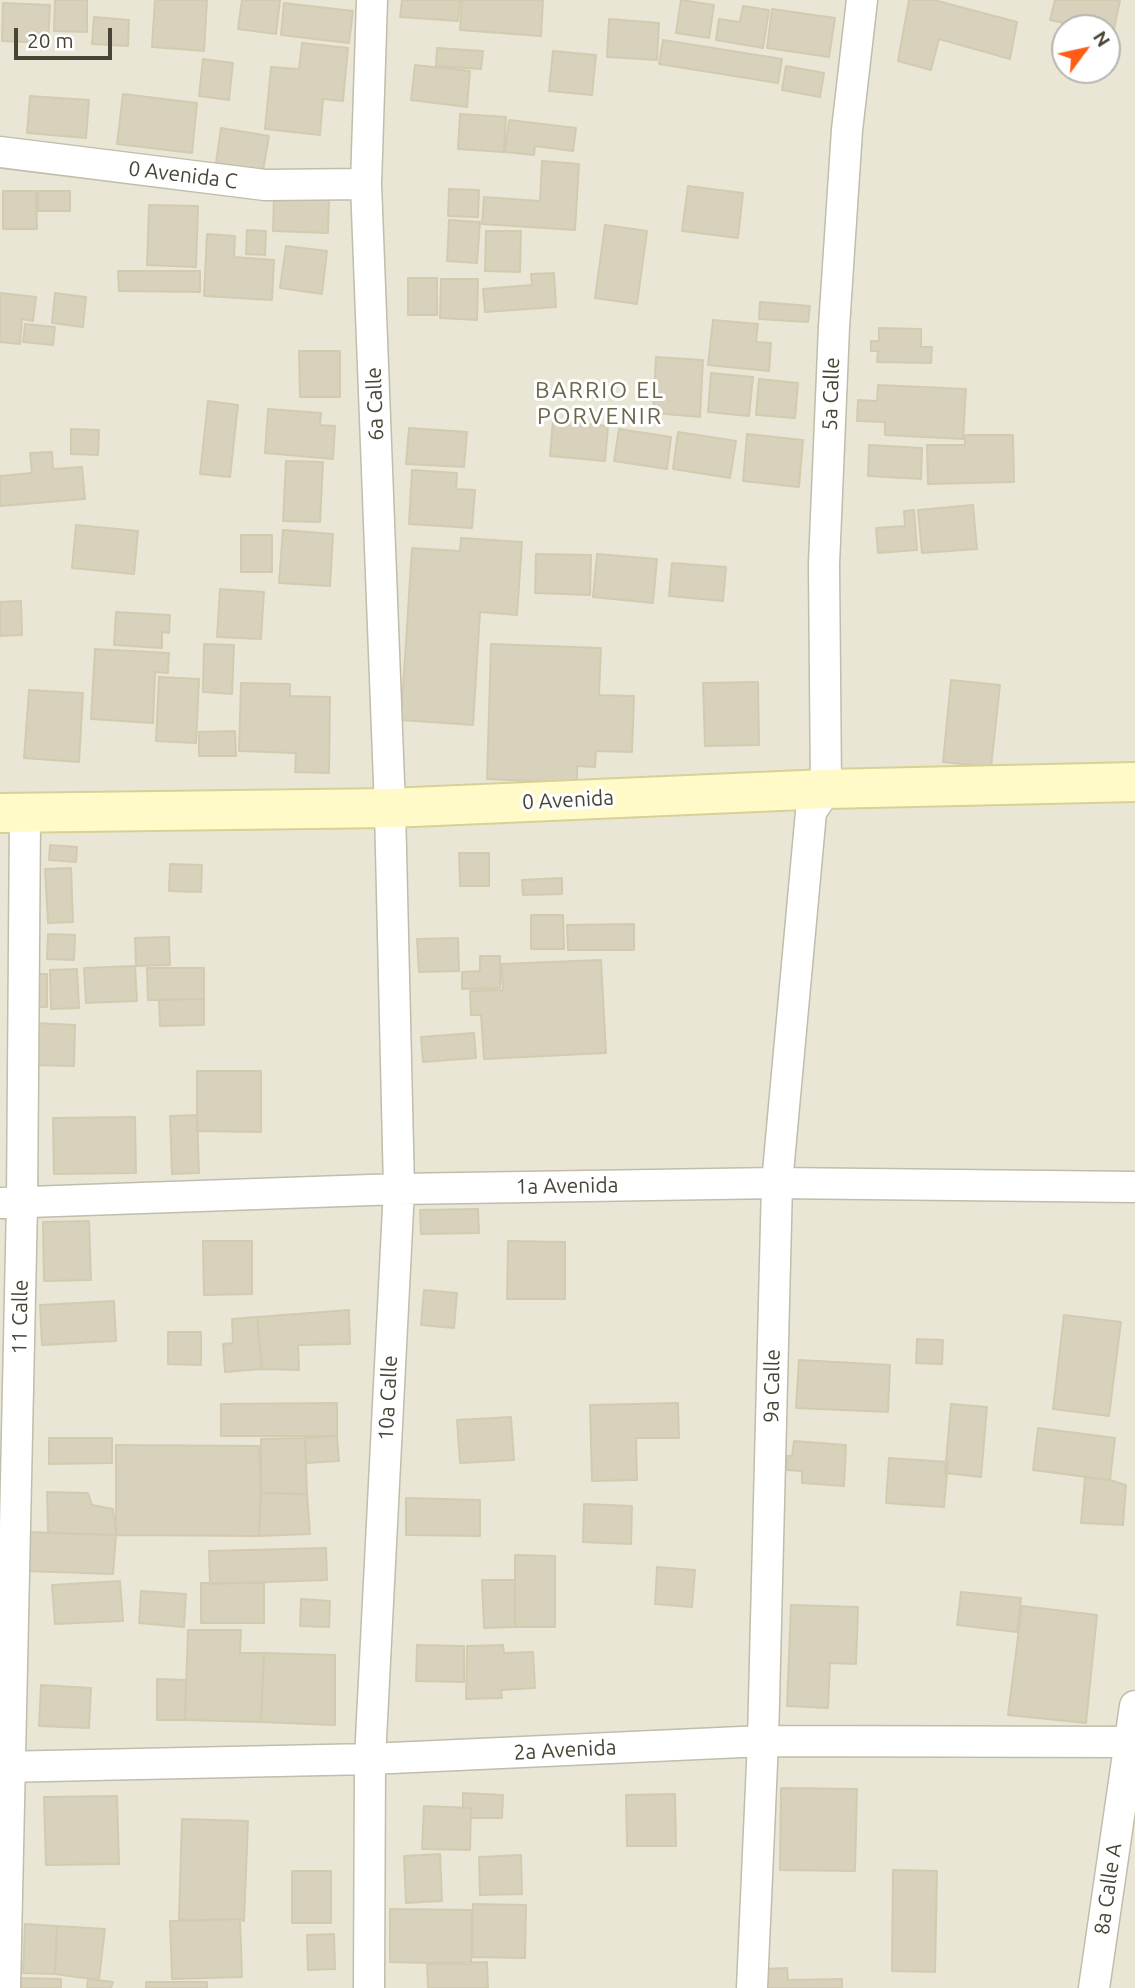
<!DOCTYPE html>
<style>
body{margin:0}
#map{position:relative;width:1135px;height:1988px;overflow:hidden;background:#f5f3e8;font-family:Ubuntu,sans-serif}
canvas{display:block}
.north{position:absolute;left:1051px;top:14px;width:70px;height:70px;box-sizing:border-box;background:#fff;border:2px solid #b6b5af;border-radius:50%;rotate:57deg;font-size:19px;font-weight:700;line-height:28px;text-align:center;color:#494536}
.north::after{content:'';display:block;margin:auto;width:24px;height:32px;background:#ff5d15;clip-path:polygon(50% 0,100% 100%,50% 72%,0 100%)}
.scale{position:absolute;left:14px;top:28px;width:98px;height:32px;box-sizing:border-box;border:4px solid #494536;border-top:0;padding-left:9px;font-size:21px;line-height:24px;white-space:nowrap;color:#494536;-webkit-text-stroke:5px #fff;paint-order:stroke}
</style>
<div id="map">
<canvas width="1135" height="1988"></canvas>
<div class="north">N</div>
<div class="scale">20 m</div>
</div>
<script>
const ctx = document.querySelector('canvas').getContext('2d');
ctx.lineJoin = 'round';
function fillPath(path, color) {
  ctx.fillStyle = color;
  ctx.fill(path, 'evenodd');
}
function strokePath(path, color, width, dash) {
  ctx.strokeStyle = color;
  ctx.lineWidth = width;
  ctx.lineCap = dash ? 'butt' : 'round';
  ctx.setLineDash(dash || []);
  ctx.stroke(path);
}
function label(font, color, halo, rows, align = 'center') {
  ctx.font = font + ' Ubuntu,sans-serif';
  ctx.lineWidth = 6;
  ctx.setLineDash([]);
  ctx.textBaseline = 'middle';
  ctx.strokeStyle = halo;
  ctx.fillStyle = color;
  for (const [text, x, y, turn = 0] of rows) {
    ctx.save();
    ctx.translate(x, y);
    ctx.rotate((+turn || 0) * Math.PI / 180);
    ctx.textAlign = isNaN(turn) ? turn : align;
    if (halo) ctx.strokeText(text, 0, 0);
    ctx.fillText(text, 0, 0);
    ctx.restore();
  }
}
fillPath(new Path2D(`
 M0,0H1135V1988H0ZM1065,28H1107V70H1065Z`), '#e9e6d6');
const building = new Path2D(`
 M55,0H87V32L54,31Z
 M155,0H207L204,51L152,47Z
 M242,0H280L276,34L238,29Z
 M402,0H460L458,21L400,17Z
 M462,0H543L541,36L460,30Z
 M681,0L714,5L709,38L676,33Z
 M909,0H934L1017,22L1010,59L939,39L931,70L898,61Z
 M1055,0H1120L1113,34L1107,33V28H1086L1050,20Z
 M3,3L50,5L48,43L2,41Z
 M284,3L353,11L349,43L281,35Z
 M743,6L769,10L763,48L716,40L719,19L740,22Z
 M772,9L835,18L829,57L767,48Z
 M94,17L129,20L128,46L92,44Z
 M609,19L659,23L657,60L607,57Z
 M663,40L782,59L778,83L659,64Z
 M302,43L348,48L343,101L323,99L320,135L265,129L271,67L299,69Z
 M437,48L483,51L481,69L436,66Z
 M553,51L596,55L592,95L549,91Z
 M203,59L233,63L229,100L199,96Z
 M415,65L470,71L467,107L411,100Z
 M786,66L824,73L820,97L782,90Z
 M123,94L197,103L192,153L117,144Z
 M30,96L89,100L86,138L27,133Z
 M460,114L506,117L504,152L458,149Z
 M509,120L576,128L573,151L535,146L534,155L505,152Z
 M221,128L269,136L263,171L216,163Z
 M542,161L579,164L575,230L482,224L484,197L540,201Z
 M688,186L743,193L738,238L682,231Z
 M449,189L479,190L478,217L448,216Z
 M3,191H36L37,229H3Z
 M38,191H70V211H38Z
 M274,197L329,200L328,233L273,231Z
 M149,205L198,206L196,267L147,265Z
 M449,220L480,222L477,263L447,261Z
 M605,225L647,231L637,304L595,298Z
 M247,230L266,231L265,255L246,254Z
 M486,231H521L520,272L485,271Z
 M207,234L235,236L234,257L274,260L272,300L204,296Z
 M286,246L327,251L322,294L280,288Z
 M118,271H200V292L119,291Z
 M554,273L556,307L485,312L483,289L532,285L531,274Z
 M408,278H437V315H408Z
 M441,279H478L477,320L440,318Z
 M0,293L36,297L33,321L22,319L20,344L0,342Z
 M55,293L86,297L83,327L52,323Z
 M760,302L810,306L808,322L759,319Z
 M713,320L758,324L756,342L771,343L769,371L708,365Z
 M25,324L55,327L53,345L23,342Z
 M879,328L921,329V347H932L931,363L877,362L878,351H871V341H879Z
 M299,351H340V397H300Z
 M656,357L703,360L700,417L653,413Z
 M711,373L753,377L749,416L708,412Z
 M759,379L798,383L795,418L756,415Z
 M878,385L966,389L963,439L885,435V422L857,421L858,400L877,401Z
 M208,401L238,405L230,477L200,474Z
 M268,409L321,413L320,425L335,426L333,459L265,453Z
 M553,420L608,426L605,461L550,456Z
 M409,428L467,432L464,467L406,464Z
 M71,429L99,430L98,455L71,454Z
 M619,429L671,437L667,469L614,461Z
 M678,432L736,441L730,478L673,469Z
 M747,434L803,440L799,487L743,481Z
 M965,435H1013L1014,482L928,484L927,445H965Z
 M869,445L922,448L921,479L868,476Z
 M52,452L53,469L82,467L85,499L0,506V476L32,473L30,453Z
 M286,461L323,462L320,522L283,521Z
 M412,470L457,473L456,489L475,490L472,528L409,524Z
 M973,505L977,549L922,553L918,510Z
 M914,510L917,550L878,553L876,528L905,526L904,511Z
 M76,525L138,531L134,574L72,568Z
 M283,530L333,534L330,586L279,583Z
 M241,535H272V572H241Z
 M461,538L522,542L517,615L480,612L473,725L401,720L412,548L460,551Z
 M536,554L591,555L590,595L535,593Z
 M597,554L657,559L653,603L593,597Z
 M672,563L726,567L723,601L669,596Z
 M220,589L264,592L261,639L217,637Z
 M21,601L22,635L0,636V602Z
 M116,612L170,615L169,633L162,632V648L114,645Z
 M204,644L234,645L232,694L203,692Z
 M491,644L601,648L599,695L634,696L632,752L596,751L595,767L577,766V783L487,779Z
 M95,649L169,653L168,673L155,672L153,723L91,719Z
 M159,677L199,679L196,743L156,741Z
 M951,680L1000,685L991,767L943,762Z
 M758,682L759,745L705,746L703,683Z
 M241,683L290,684V696L330,697L329,773L295,772L296,753L239,751Z
 M29,690L83,693L79,762L24,758Z
 M235,731L236,756H199V732Z
 M50,845L77,847L76,862L49,860Z
 M459,853H489V886H460Z
 M170,864L202,865L201,892L169,891Z
 M71,868L73,922L48,923L45,869Z
 M562,878V894L523,895L522,880Z
 M531,915H563L564,949H531Z
 M634,924V950H568L567,925Z
 M48,934L75,935L74,960L47,959Z
 M169,937L170,965L136,966L135,938Z
 M458,938L459,971L419,972L417,939Z
 M480,956H500V988L462,989V972L480,971Z
 M601,960L606,1053L484,1059L481,1015H471L470,991L503,990L501,964Z
 M135,966L137,1001L86,1003L84,968Z
 M147,968H204V999L148,1000Z
 M77,969L79,1008L51,1009L50,970Z
 M27,974H47V1007H27Z
 M204,999V1025L160,1026L159,1000Z
 M35,1023L75,1025L74,1066L34,1065Z
 M474,1033L476,1058L423,1062L421,1037Z
 M197,1071H261V1132L197,1131Z
 M197,1115L199,1173L172,1174L170,1116Z
 M135,1117L136,1173L54,1174L53,1118Z
 M478,1209L479,1233L421,1234L420,1210Z
 M89,1221L91,1280L44,1281L43,1222Z
 M203,1241H252V1294L204,1295Z
 M508,1241L565,1242V1299H507Z
 M424,1290L457,1293L454,1328L421,1325Z
 M114,1301L116,1341L42,1345L40,1305Z
 M349,1310L350,1344L298,1345L299,1370L262,1369L257,1317Z
 M1064,1315L1121,1322L1109,1416L1053,1409Z
 M257,1317L262,1369L225,1372L223,1344L233,1343L232,1319Z
 M168,1332H201V1365L168,1364Z
 M917,1339L943,1340L942,1364L916,1363Z
 M799,1360L890,1365L888,1412L796,1408Z
 M337,1403V1436H221V1404Z
 M678,1403L679,1438H636L637,1480L592,1481L590,1405Z
 M951,1404L987,1407L981,1477L945,1473Z
 M511,1417L514,1460L460,1463L457,1420Z
 M1038,1428L1115,1438L1110,1480L1033,1470Z
 M337,1436L339,1461L306,1463L305,1438Z
 M49,1438H112V1463L49,1464Z
 M305,1438L307,1494L261,1493V1439Z
 M794,1441L846,1445L844,1486L802,1483V1471L786,1470L787,1456H792Z
 M116,1445L259,1446L261,1493L259,1536L116,1535Z
 M889,1458L948,1462L944,1507L886,1503Z
 M1085,1477L1110,1480L1126,1485L1123,1525L1081,1523Z
 M47,1492L88,1493L92,1505L113,1509L116,1535L48,1533Z
 M261,1493L307,1494L310,1534L259,1536Z
 M406,1498L480,1500V1536L406,1535Z
 M584,1504L632,1506L631,1544L583,1542Z
 M27,1532L116,1535L113,1574L25,1571Z
 M326,1548L327,1580L210,1584L209,1551Z
 M515,1555L555,1556V1627H515Z
 M657,1567L695,1570L692,1607L655,1604Z
 M482,1580H515V1627L484,1628Z
 M120,1581L123,1621L55,1624L52,1585Z
 M201,1583H264V1623H201Z
 M141,1591L186,1594L184,1627L139,1623Z
 M961,1592L1021,1598L1017,1632L957,1625Z
 M301,1599L330,1601L329,1627L300,1626Z
 M791,1605L858,1607L856,1664L830,1663L828,1708L787,1706Z
 M1022,1606L1097,1615L1086,1723L1008,1715Z
 M188,1630H241L240,1653H264L261,1722L185,1720Z
 M417,1645L464,1646V1682L416,1681Z
 M503,1645L504,1653L533,1652L535,1688L501,1690L502,1698L466,1699L467,1646Z
 M264,1653L335,1655V1725L261,1722Z
 M157,1679L186,1680L185,1720H157Z
 M41,1685L91,1688L89,1728L39,1726Z
 M781,1788L857,1789L855,1871L780,1870Z
 M463,1793L503,1795L502,1818H471V1808H463Z
 M675,1794L676,1846H627L626,1795Z
 M117,1796L119,1864L46,1865L44,1797Z
 M424,1806L471,1808L470,1850L422,1849Z
 M182,1819L248,1821L244,1921L240,1919L190,1921L179,1919Z
 M440,1854L442,1901L406,1903L404,1856Z
 M521,1855L522,1894L480,1895L479,1857Z
 M893,1870L937,1871L935,1972L892,1971Z
 M292,1871H331V1923H292Z
 M473,1904L526,1905L525,1958L472,1957Z
 M390,1909L472,1910L471,1964L390,1962Z
 M240,1919L242,1977L172,1979L170,1921Z
 M25,1924L57,1926L55,1974L23,1973Z
 M57,1926L105,1929L99,1980L55,1974Z
 M334,1934L335,1969L308,1970L307,1935Z
 M487,1962L488,1988H428L427,1964Z
 M787,1968L788,1980L842,1979V1988H765L764,1969Z
 M16,1976L21,1978L61,1979V1988H16Z
 M88,1979L113,1982L111,1988H87Z
 M146,1982H207V1988H146Z`);
fillPath(building, '#d8d1bc');
strokePath(building, '#d3cbaf', 2);
const street = new Path2D(`
 M0,152L265,185L366,184
 M0,1203L399,1189L777,1183L1135,1187
 M0,1767L370,1759L763,1741L1130,1742
 M5,1988L22,1203L25,815
 M369,1988L370,1759L399,1189L390,808L366,184L372,0
 M752,1988L763,1741L777,1183L811,812L826,789L824,564L834,327L847,130L862,0
 M1094,1988L1135,1706`);
const secondary = new Path2D(`
 M0,813L390,808L826,789L1135,782`);
strokePath(street, '#c1bdaa', 33);
strokePath(secondary, '#d8d195', 42);
strokePath(street, '#fff', 30);
strokePath(secondary, '#fffac8', 38);
label('21px', '#494536', '#fff', [
 ["0 Avenida C",183,175,7],
 ["5a Calle",831,394,-88],
 ["6a Calle",375,404,-92],
 ["0 Avenida",568,800,-3],
 ["1a Avenida",567,1186,-1],
 ["11 Calle",20,1317,-89],
 ["9a Calle",772,1386,-89],
 ["10a Calle",388,1398,-87],
 ["2a Avenida",565,1750,-3],
 ["8a Calle A",1108,1889,-82]
]);
ctx.letterSpacing = '2px';
label('23px', '#6d654c', '#fff', [
 ["BARRIO EL",600,390],
 ["PORVENIR",600,416]
]);
ctx.letterSpacing = '0px';
</script>
